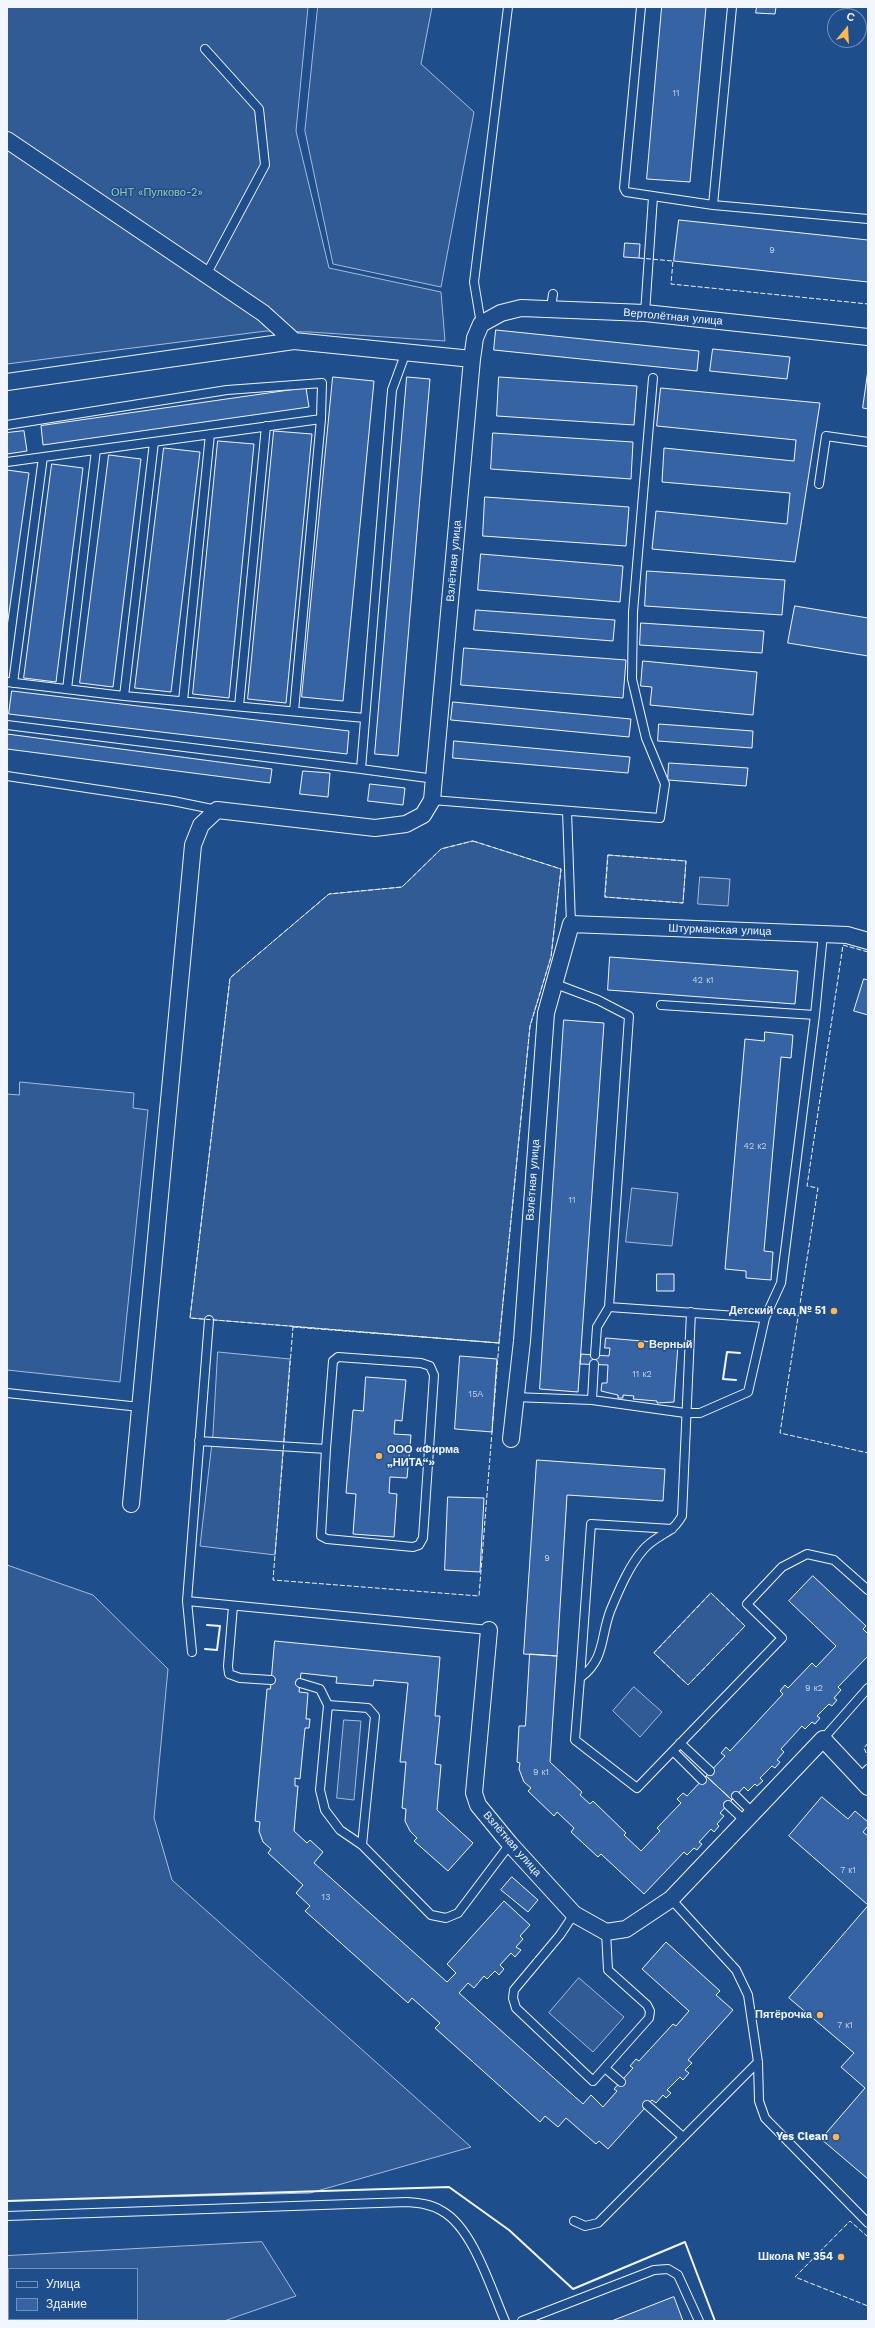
<!DOCTYPE html>
<meta charset="utf-8">
<style>
body{margin:0}
#map{position:relative;width:875px;height:2328px;overflow:hidden;background:#1f4e8c;font-family:"Work Sans",sans-serif}
canvas{display:block}
.frame{position:absolute;inset:0;border:8px solid #f2f6ff;pointer-events:none}
.legend{position:absolute;left:8px;top:2268px;width:130px;height:52px;box-sizing:border-box;background:#1f4e8c;border:1px solid #7391ba;margin:0;padding:5px 7px;list-style:none;font-size:12px;color:#f2f6ff}
.legend li{display:flex;align-items:center;gap:8px;height:20px}
.legend b{width:20px;border:1px solid #7391ba}
.north{position:absolute;left:827px;top:8px;width:40px;height:40px;box-sizing:border-box;background:#1f4e8c;border:1px solid #7391ba;border-radius:50%;rotate:18deg;font-size:11px;font-weight:700;line-height:16px;text-align:center;color:#f2f6ff}
.north::after{content:'';display:block;margin:auto;width:14px;height:18px;background:#ffb74d;clip-path:polygon(50% 0,100% 100%,50% 72%,0 100%)}
</style>
<div id="map">
<canvas width="875" height="2328"></canvas>
<div class="frame"></div>
<ul class="legend">
<li><b style="height:5px;background:#1f4e8c"></b>Улица</li>
<li><b style="height:11px;background:#3563a3"></b>Здание</li>
</ul>
<div class="north">С</div>
</div>
<script>
const ctx = document.querySelector('canvas').getContext('2d');
ctx.lineJoin = 'round';
function fillPath(path, color) {
  ctx.fillStyle = color;
  ctx.fill(path, 'evenodd');
}
function strokePath(path, color, width, dash) {
  ctx.strokeStyle = color;
  ctx.lineWidth = width;
  ctx.lineCap = dash ? 'butt' : 'round';
  ctx.setLineDash(dash || []);
  ctx.stroke(path);
}
function label(font, color, halo, rows, align = 'center') {
  ctx.font = font + ' "Work Sans",sans-serif';
  ctx.lineWidth = 3;
  ctx.setLineDash([]);
  ctx.textBaseline = 'middle';
  ctx.strokeStyle = halo;
  ctx.fillStyle = color;
  for (const [text, x, y, turn = 0] of rows) {
    ctx.save();
    ctx.translate(x, y);
    ctx.rotate((+turn || 0) * Math.PI / 180);
    ctx.textAlign = isNaN(turn) ? turn : align;
    if (halo) ctx.strokeText(text, 0, 0);
    ctx.fillText(text, 0, 0);
    ctx.restore();
  }
}
const built = new Path2D(`
 M7,7H308L296,131L329,268L441,292L445,341L310,332L266,331L7,364Z
 M318,7H432L421,64L474,112L441,287L333,264L305,131Z
 M473,841L561,869L551,957L530,1026L499,1343L190,1318L230,978L329,894L402,887L441,849Z
 M608,855L686,861L683,903L605,897Z
 M700,877L730,879L728,906L698,904Z
 M20,1082L134,1093L133,1108L148,1110L120,1382L7,1370V1094L19,1095Z
 M632,1188L678,1193L672,1246L626,1242Z
 M218,1352L290,1359L275,1555L200,1546L213,1434Z
 M7,1565L93,1595L168,1669L154,1818L172,1880L471,2147L310,2193L7,2201Z
 M711,1593L745,1626L688,1685L654,1653Z
 M634,1687L662,1712L640,1737L613,1711Z
 M344,1720L361,1721L354,1800L337,1798Z
 M579,1978L624,2017L593,2052L549,2013Z
 M262,2242L296,2296L224,2321H7V2256ZM9,2269H137V2319H9Z`);
fillPath(built, '#305b95');
strokePath(built, '#a8bbd7', 1);
const building = new Path2D(`
 M662,7H706L690,182L647,179Z
 M757,7H776L775,14L756,13Z
 M679,220L868,240V282L674,261Z
 M625,243L640,244L639,258L624,257Z
 M496,330L699,351L697,371L494,350Z
 M713,349L790,357L787,379L710,371Z
 M868,370V409L863,408Z
 M333,377L374,381L343,701L302,697Z
 M407,377L430,379L398,756L375,754Z
 M499,377L637,386L634,425L497,416Z
 M306,388L309,407L43,445L41,426Z
 M661,388L820,403L795,562L652,549L656,511L787,524L790,493L662,482L664,448L794,461L796,440L657,426Z
 M24,431L27,451L7,454V433Z
 M274,431L312,434L286,703L248,699Z
 M493,433L633,442L631,479L491,469Z
 M218,441L254,444L229,698L193,694Z
 M164,448L200,452L171,692L135,688Z
 M109,455L141,459L113,687L80,683Z
 M52,464L83,468L56,682L24,678Z
 M7,470L29,473L7,627Z
 M485,497L629,507L626,546L483,536Z
 M481,554L623,566L620,602L478,590Z
 M647,571L785,580L782,615L645,606Z
 M795,606L868,618V656L788,643Z
 M476,610L615,620L613,641L474,630Z
 M641,623L764,631L762,653L640,645Z
 M464,648L626,660L623,698L461,685Z
 M643,661L757,672L753,715L650,705L652,687L641,686Z
 M12,691L349,731L347,754L9,714Z
 M453,702L631,719L629,737L451,720Z
 M659,724L753,731L752,748L658,741Z
 M7,734L272,769L270,783L7,749Z
 M454,741L630,757L628,773L453,758Z
 M669,763L748,768L746,786L668,780Z
 M303,771L330,773L328,797L300,794Z
 M370,784L405,788L403,805L368,801Z
 M610,957L798,971L795,1004L608,990Z
 M864,979L868,980V1015L854,1011Z
 M564,1020L604,1023L578,1392L540,1389Z
 M765,1032L793,1035L791,1058L781,1057L764,1251L773,1252L771,1280L746,1278V1271L725,1269L745,1039L764,1041Z
 M657,1274H674V1291H657Z
 M606,1338L678,1344L674,1402L657,1403V1401L633,1399L634,1396L623,1395V1398H618V1395L601,1391L602,1383H607L608,1365L580,1364L581,1354L609,1356L610,1348H605Z
 M460,1356L497,1359L492,1432L455,1429Z
 M366,1377L406,1380L402,1421L395,1420L394,1434L411,1435L407,1478L390,1477L389,1493L397,1494L394,1537L353,1534L356,1494L346,1493L353,1410L363,1411Z
 M537,1460L665,1469L663,1501L567,1495L557,1656L524,1654Z
 M448,1497L484,1498L480,1572L445,1570Z
 M813,1576L866,1626L863,1629L868,1634V1656L838,1687L841,1690L834,1698L837,1700L832,1706L829,1704L817,1716L820,1718L815,1724L812,1722L805,1729L802,1726L781,1749L784,1752L777,1760L780,1762L775,1768L772,1766L760,1778L763,1781L757,1786L755,1784L748,1791L744,1787L732,1800L706,1776L725,1756L721,1753L726,1747L730,1751L783,1694L780,1691L785,1685L788,1688L812,1663L816,1667L836,1646L789,1601Z
 M275,1641L440,1657L435,1716H440L435,1764L441,1765L437,1810L473,1843L448,1871L414,1841L417,1838L410,1831L405,1821L406,1809L402,1808L406,1762H400L408,1683L374,1680L373,1686L336,1683L337,1677L301,1673L299,1692L308,1693L306,1719H310L309,1728H305L300,1779L295,1778V1786H298L294,1831L307,1843L310,1840L323,1852L314,1863L447,1982L456,1973L447,1964L504,1901L530,1925L520,1936L523,1939L516,1947L521,1950L515,1957L511,1953L500,1965L504,1969L499,1975L495,1971L487,1979L484,1976L474,1988L468,1983L459,1993L583,2104L591,2095L603,2107L617,2091L614,2089L633,2068L630,2066L636,2059L639,2061L673,2024L676,2026L689,2011L642,1969L666,1942L720,1991L716,1995L733,2010L688,2060L692,2063L685,2070L689,2073L683,2080L680,2077L667,2090L671,2093L666,2098L663,2095L656,2103L652,2100L608,2149L599,2141L596,2144L566,2118L558,2127L545,2116L540,2122L435,2028L440,2023L412,1998L408,2003L305,1911L310,1906L296,1893L303,1885L268,1853L271,1849L263,1842L259,1831L260,1822L255,1821L267,1689H270Z
 M530,1654L557,1656L550,1762L582,1792L580,1795L590,1804L593,1801L626,1833L624,1835L641,1851L660,1831L657,1828L681,1803L677,1799L683,1793L687,1796L706,1776L732,1800L720,1813L724,1816L717,1824L719,1826L714,1832L711,1829L699,1842L702,1844L697,1850L694,1848L687,1855L684,1852L644,1894L601,1854L598,1857L571,1832L574,1828L557,1812L554,1816L528,1791L531,1788L524,1782L519,1769L520,1763L517,1762L519,1726H525Z
 M822,1797L848,1819L855,1811L868,1822V1826L863,1832L868,1836V1905L789,1836Z
 M512,1877L538,1900L528,1912L501,1890Z
 M868,1906V2179L821,2139L865,2088L841,2067L854,2053L789,1998Z
 M674,2297L683,2321H612Z`);
fillPath(building, '#3563a3');
strokePath(building, '#f2f6ff', 1);
const lane = new Path2D(`
 M641,7L624,188L626,192L713,205L868,219
 M205,49L259,109L265,165L206,275
 M713,205L732,7
 M551,308L553,294
 M645,313L653,197
 M481,324L474,282L508,7
 M7,425L227,390L322,383L321,419L294,711
 M7,462L321,419
 M819,484L826,436L868,442
 M7,682L124,696L365,718
 M13,683L43,457
 M67,689L96,450
 M124,696L154,442
 M183,701L210,434
 M239,706L266,426
 M7,725L361,769L392,390L406,352
 M361,769L435,779
 M7,776L173,801L217,810
 M432,800L660,818L665,784L646,738L632,679L633,612L653,378
 M567,811L571,924
 M553,983L598,1000L629,1016L609,1307L765,1318
 M661,1005L815,1015
 M691,1312L682,1516C679,1521 675,1527 670,1530C661,1536 650,1541 643,1550C629,1566 619,1590 611,1609C600,1636 606,1659 580,1678L575,1740L637,1788L782,1638L747,1604L782,1567L807,1554L834,1560L868,1590
 M595,1355L597,1327L609,1307
 M7,1393L140,1407
 M514,1397L592,1400L685,1413H700L748,1392L765,1318L781,1283L815,1015L823,934
 M592,1400L594,1364
 M199,1441L326,1449L321,1536L327,1539L413,1547L419,1545L423,1538L434,1375L430,1366L421,1363L338,1357L333,1361L326,1449
 M187,1601L489,1630
 M233,1606L228,1666L229,1674L240,1678L271,1680
 M192,1652L187,1601L209,1320
 M580,1678L591,1524L672,1529
 M300,1683L320,1689L328,1705
 M823,1739L868,1688
 M680,1743L710,1771
 M673,1751L702,1780
 M859,1778L868,1769
 M736,1796L752,1812
 M728,1805L744,1820
 M362,1845L375,1716L368,1708L328,1705L320,1790L325,1810L340,1830L362,1845L431,1915L446,1918L458,1913L510,1844
 M671,1899L736,1970L748,1995L758,2062L759,2101L765,2118L868,2223
 M574,1914L560,1935L514,1990L513,1998L516,2008L593,2081L649,2018L650,2011L647,2005L608,1970L606,1932
 M605,2068L621,2082
 M647,2105L683,2137
 M7,2216L407,2202C419,2203 431,2204 442,2211C473,2228 491,2289 505,2321
 M574,2221L585,2226L598,2223L758,2062
 M522,2321L654,2270L668,2269L678,2275L699,2321`);
const street = new Path2D(`
 M7,140L263,313L294,341L472,359
 M7,382L294,341
 M511,1439L522,1341L546,1013L571,924L847,935L868,941
 M131,1504L193,845L201,825L217,810L375,828L406,824L423,815L432,800L472,359L475,338L481,324L501,313L521,308L645,313L868,337
 M489,1630L474,1793L478,1805L510,1844L574,1914L606,1932L626,1929L671,1899L823,1739L868,1787`);
strokePath(lane, '#f2f6ff', 10);
strokePath(street, '#f2f6ff', 18);
strokePath(lane, '#1f4e8c', 8);
strokePath(street, '#1f4e8c', 16);
strokePath(new Path2D(`
 M639,258L673,261L671,284L868,304
 M473,841L561,869L551,957L530,1026L499,1343L190,1318L230,978L329,894L402,887L441,849Z
 M608,855L686,861L683,903L605,897Z
 M868,952L843,945L807,1186L818,1188L780,1433L868,1453
 M293,1327L499,1343L479,1596L273,1580Z
 M711,1593L745,1626L688,1685L654,1653Z
 M868,1743L864,1748L868,1757
 M868,2237L850,2221L795,2277L868,2306`), '#f2f6ff', 1, [5, 2]);
strokePath(new Path2D(`
 M736,1380L723,1379L727,1352L740,1353
 M205,1649L217,1650L220,1626L207,1625
 M7,2201L449,2187L509,2230L573,2289L685,2242L715,2321`), '#f2f6ff', 2);
for (const [x, y, r, color] of [
 [834,1311,4,"#ffb74d"],
 [641,1345,4,"#ffb74d"],
 [379,1456,4,"#ffb74d"],
 [820,2015,4,"#ffb74d"],
 [836,2137,4,"#ffb74d"],
 [841,2257,4,"#ffb74d"]
]) {
  const dot = new Path2D();
  dot.arc(x, y, r, 0, 2 * Math.PI);
  ctx.fillStyle = color;
  ctx.fill(dot);
  strokePath(dot, '#1f4e8c', 1.5);
}
label('9px', '#c3d1e8', null, [
 ["11",676,93],
 ["9",772,250],
 ["42 к1",703,980],
 ["42 к2",755,1146],
 ["11",572,1200],
 ["11 к2",642,1374],
 ["15А",476,1394],
 ["9",547,1558],
 ["9 к2",814,1688],
 ["9 к1",541,1772],
 ["7 к1",848,1870],
 ["13",326,1897],
 ["7 к1",845,2025]
]);
label('11px', '#97c8a6', '#1f4e8c', [
 ["ОНТ «Пулково-2»",157,193]
]);
label('11px', '#f2f6ff', '#1f4e8c', [
 ["Вертолётная улица",673,317,5],
 ["Взлётная улица",454,561,-85],
 ["Штурманская улица",720,930,2],
 ["Взлётная улица",533,1180,-86],
 ["Взлётная улица",512,1844,49]
]);
label('bold 11px', '#f2f6ff', '#1f4e8c', [
 ["Детский сад № 51",826,1311],
 ["Верный",649,1345,"left"],
 ["ООО «Фирма",387,1450,"left"],
 ["„НИТА“»",387,1463,"left"],
 ["Пятёрочка",812,2015],
 ["Yes Clean",828,2137],
 ["Школа № 354",833,2257]
], 'right');
</script>
